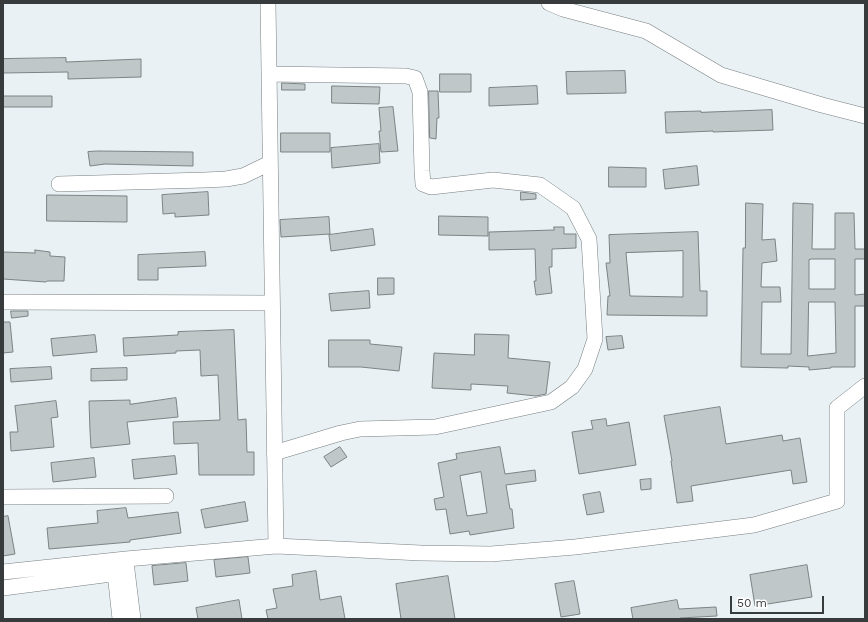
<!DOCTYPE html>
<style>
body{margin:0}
#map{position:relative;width:868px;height:622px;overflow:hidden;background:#e9f1f4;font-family:"Work Sans",sans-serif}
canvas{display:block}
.frame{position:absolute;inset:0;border:4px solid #383b3c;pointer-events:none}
.scale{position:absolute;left:730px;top:596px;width:94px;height:18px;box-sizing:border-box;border:2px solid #383b3c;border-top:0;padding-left:5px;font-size:12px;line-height:14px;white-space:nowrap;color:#383b3c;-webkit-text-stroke:3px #fff;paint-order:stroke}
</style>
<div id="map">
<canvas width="868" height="622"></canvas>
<div class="frame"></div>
<div class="scale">50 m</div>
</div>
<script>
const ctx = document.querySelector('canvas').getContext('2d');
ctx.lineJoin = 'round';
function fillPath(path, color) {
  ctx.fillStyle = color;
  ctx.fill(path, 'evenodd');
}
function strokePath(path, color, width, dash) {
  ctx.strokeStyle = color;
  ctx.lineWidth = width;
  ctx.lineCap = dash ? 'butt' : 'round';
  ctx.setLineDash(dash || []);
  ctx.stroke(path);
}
const building = new Path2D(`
 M66,58V62L141,59V77L68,79V72L3,73V59Z
 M625,71L626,93L567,94L566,72Z
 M440,74H471V92H440Z
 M282,83L305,84V90H282Z
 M332,86L380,87L379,104L332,103Z
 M537,86L538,104L489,106V88Z
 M429,91H438L439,118H437L436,139L430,138Z
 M3,96H52V107H3Z
 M393,107L398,151L381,152L379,131H381L379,108Z
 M772,110L773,130L713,132V131L666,133L665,112L701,111V112Z
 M281,133H330V152H281Z
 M379,144L380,163L332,168L331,148Z
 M97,151L193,152V166L105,164L90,166L88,152Z
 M697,166L699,185L665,189L663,170Z
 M609,167L646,168V187H609Z
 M208,192L209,215L175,217V213L163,214L162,195Z
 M521,192L536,194V199L521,200Z
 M47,195L127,196V222L47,221Z
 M746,203L763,204L762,240L775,239L777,261L762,263L761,287H780L781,302H762L761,354H791L793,203L813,204L812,249H835V213H854L855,249H865V259H855V295L865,294V306H855V367H831V368L809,370V367L788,366V368L741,367L743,248H745ZM812,259H835V289H809V260ZM809,302H835L836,353L808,356Z
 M439,216L488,217V236L439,235Z
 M329,217L330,234L281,237L280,220Z
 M554,227H564V234H576V248L552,249V267H549L552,293L536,295L534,281H536L535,249L489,250V232L554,230Z
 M373,229L375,245L331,251L329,235Z
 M698,232L700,291H707V316L607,315L608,296H610L606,263H610L609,235ZM683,251V297L630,296L626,253Z
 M35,250L50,252V256L65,257L64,281H47L46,282L3,279V252L35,253Z
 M205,252L206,266L158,268V280H138V255Z
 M378,278H394V294L378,295Z
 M369,291L370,308L331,311L329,294Z
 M11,311H28V316L12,318Z
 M3,322H10L13,352L3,353Z
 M234,330L238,420L246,419L247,452H254V475H199L198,443L174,444L173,422L220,420L218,375L201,376L200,350L176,351V353L124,356L123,338L178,335V332Z
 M475,334L509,335L508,358L550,362L546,394L536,396L507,393L508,386L471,384V390L432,388L434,353L474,355Z
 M95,335L97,352L53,356L51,339Z
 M622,336L624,348L608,350L606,337Z
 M329,340H370V344L402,347L399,371L361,367H329Z
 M51,367L52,379L11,382L10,369Z
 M127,368V380L91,381V369Z
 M176,398L178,417L127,422L130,444L91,448L90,431L89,401L130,400V404Z
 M56,401L58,417L51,418L54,447L11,451L10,432H18L15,406Z
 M720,407L726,444L782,435L783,441L800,438L807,482L793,484L791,470L691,486L693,501L677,503L671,461H672L664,416Z
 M606,419L607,426L629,422L636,465L579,474L572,432L593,429L591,421Z
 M340,447L347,457L331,467L324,457Z
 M500,447L505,474L535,470L536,481L506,485L510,509H512L514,528L470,535L469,531L450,534L446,509L436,510L434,499L444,497L438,463L457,459L456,454ZM481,472L487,513L467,516L460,476Z
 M175,456L177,474L134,479L132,460Z
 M94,458L96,477L53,482L51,463Z
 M651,479V489L641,490L640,480Z
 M600,492L604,512L587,515L583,495Z
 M245,502L248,521L205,528L201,510Z
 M126,508L128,518L178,512L181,533L130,540V542L49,549L47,528L98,523L97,511Z
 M8,516L15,554L3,556V517Z
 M248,557L250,573L216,577L214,560Z
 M186,563L188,581L154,585L152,566Z
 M807,565L812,597L755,606L750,575Z
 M316,571L320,600L341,596L345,619H268L266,610L277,608L273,589L293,586L292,575Z
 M448,576L455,619H401L396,584Z
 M574,581L580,614L561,617L555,584Z
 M239,600L242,619H198L196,608Z
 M677,600L679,609L716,607L717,616L680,618L681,619H633L631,608Z`);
fillPath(building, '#bfc7c9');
strokePath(building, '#7c8385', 1);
const minor = new Path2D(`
 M268,3L276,546
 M549,3L563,9L646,31L721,75L822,105L865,116
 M269,74L406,76L415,78L420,92L422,171L423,184L431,187L493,180L540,185L573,208L589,239L595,339L585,369L572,387L551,402L435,427L360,429L341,433L274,453
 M59,184L205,180L226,179L243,176L270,163
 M3,302L272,303
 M3,497L166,496
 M126,562L133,619
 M114,564L120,619
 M3,572L126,559L276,546L421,553L491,554L575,547L754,525L837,501V408L865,386
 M3,588L127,572`);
strokePath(minor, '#787f81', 16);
strokePath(minor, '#fff', 15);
</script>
